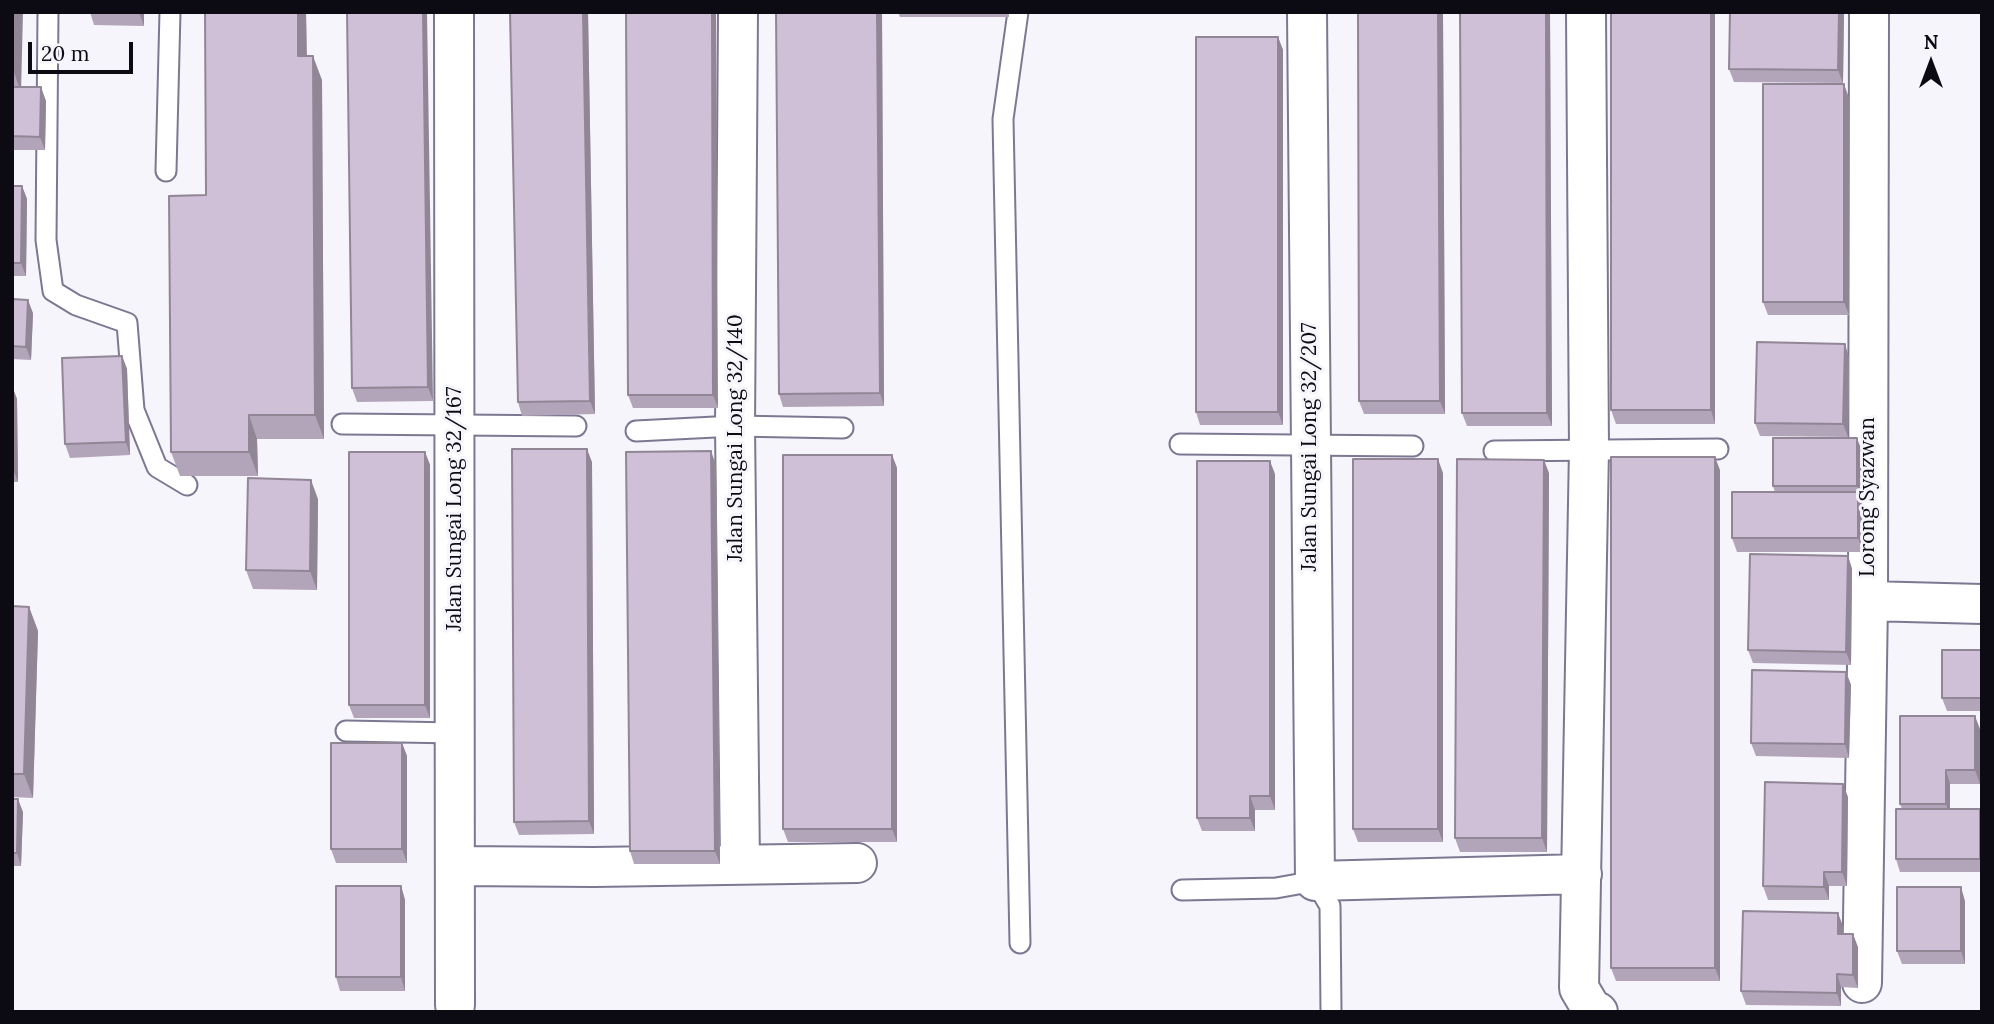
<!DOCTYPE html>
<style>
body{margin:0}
#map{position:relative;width:1994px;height:1024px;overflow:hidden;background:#f6f5fb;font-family:Lora,serif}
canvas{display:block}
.frame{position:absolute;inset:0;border:14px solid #0c0b14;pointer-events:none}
.north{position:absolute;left:1896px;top:28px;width:70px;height:70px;-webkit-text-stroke:5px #f6f5fb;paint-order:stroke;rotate:0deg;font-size:19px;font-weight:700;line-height:28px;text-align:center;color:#0c0b14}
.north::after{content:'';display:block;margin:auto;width:24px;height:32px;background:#0c0b14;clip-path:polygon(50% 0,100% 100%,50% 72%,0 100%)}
.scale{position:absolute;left:28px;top:42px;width:105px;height:32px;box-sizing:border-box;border:4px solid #0c0b14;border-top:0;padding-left:9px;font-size:21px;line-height:24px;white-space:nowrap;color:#0c0b14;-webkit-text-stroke:5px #f6f5fb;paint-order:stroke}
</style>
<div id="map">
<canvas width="1994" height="1024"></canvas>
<div class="frame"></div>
<div class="north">N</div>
<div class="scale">20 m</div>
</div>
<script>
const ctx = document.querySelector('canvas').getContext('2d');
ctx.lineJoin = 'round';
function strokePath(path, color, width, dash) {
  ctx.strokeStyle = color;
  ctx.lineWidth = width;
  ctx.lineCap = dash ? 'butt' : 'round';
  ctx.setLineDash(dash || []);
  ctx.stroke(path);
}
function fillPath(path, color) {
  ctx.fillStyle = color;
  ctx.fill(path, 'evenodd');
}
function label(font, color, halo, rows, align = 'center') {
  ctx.font = font + ' Lora,serif';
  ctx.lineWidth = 6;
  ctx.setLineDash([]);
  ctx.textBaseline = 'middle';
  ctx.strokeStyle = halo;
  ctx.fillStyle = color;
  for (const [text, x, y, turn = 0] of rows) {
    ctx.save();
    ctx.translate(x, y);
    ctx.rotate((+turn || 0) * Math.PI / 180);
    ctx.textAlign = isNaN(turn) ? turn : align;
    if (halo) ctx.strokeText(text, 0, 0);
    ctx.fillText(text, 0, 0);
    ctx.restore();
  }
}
const service = new Path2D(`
 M48,12L46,240L53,291L76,305L127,323L134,410L157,467L187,485
 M1018,12L1003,119L1020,943
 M166,171L170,12
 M342,424L576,426
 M636,431L735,426L843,428
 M1180,444L1413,446
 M1494,451L1718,449
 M346,731L455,733
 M1182,890L1276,888L1315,881L1330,906L1331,1012`);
const minor = new Path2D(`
 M454,12L455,1005
 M738,12L735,426L740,864
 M1307,12L1315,881L1582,874
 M1586,12L1589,449L1579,988L1592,1010L1598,1012
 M1868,601L1982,604
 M455,866L594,867L857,863
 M1862,983L1868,601L1869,12`);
strokePath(service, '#7d7892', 23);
strokePath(minor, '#7d7892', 42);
strokePath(service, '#fff', 19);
strokePath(minor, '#fff', 38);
fillPath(new Path2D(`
 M12,12L21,87L46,101L45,150H12Z
 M90,12H144V26L94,25Z
 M205,12H306L307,56L322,80L324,439H257L258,476H180L171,452L206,195Z
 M347,12L433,401L357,402L352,388Z
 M510,12H588L595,414L522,416L518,402Z
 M626,12L718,408H633L628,395Z
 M776,12H882L884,406L783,407L779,394Z
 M898,12H1009V17H900Z
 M1358,12H1443L1445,414H1364L1359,401Z
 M1460,12H1550L1552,426H1467L1462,413Z
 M1715,12V424H1616L1611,410Z
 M1844,12L1843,83L1734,82L1729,69Z
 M1278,37L1283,50V425H1200L1196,412Z
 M1849,98V315H1768L1763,302Z
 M12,186H22L27,199L26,276H12Z
 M12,299L33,313L31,360L12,359Z
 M122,356L127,369L130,455L70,458L65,444Z
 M1849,357L1848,437L1760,436L1755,423Z
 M12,386L17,399L18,482H12Z
 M1862,451V499H1860L1863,506V552H1737L1732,538L1775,492L1773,486Z
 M425,452L430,465V718H354L349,705Z
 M892,455L897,468V842H788L783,829Z
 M592,462L594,834L519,835L514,822Z
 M716,465L720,864H634L630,851Z
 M1720,470V981H1616L1611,968Z
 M1443,473V842H1358L1353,829Z
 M1549,473L1547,852H1460L1455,838Z
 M1275,474V810H1255V831H1202L1197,818Z
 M318,499L317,590L253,589L246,570Z
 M1848,556L1852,569L1851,665L1753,663L1748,650Z
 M12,606L29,607L38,631L33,798L12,797Z
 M1982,650V711H1947L1942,698Z
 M1846,672L1851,685L1849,758L1756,756L1751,743Z
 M1980,729V784H1950V809H1980L1982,814V872H1900L1896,859L1902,809L1900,804Z
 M402,743L407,756V863H336L331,849Z
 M1848,797L1847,886H1829V900H1768L1763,886Z
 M12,799L23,812L21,866H12Z
 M401,886L405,900V991H340L336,977Z
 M1965,901V964H1902L1897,951Z
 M1843,926V934L1858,947V988L1841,987V1006L1746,1005L1741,991Z`), '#b2a4b9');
fillPath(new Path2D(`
 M14,12H23L21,93L13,69Z
 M139,12H144V26Z
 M298,12H306L307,80L298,56Z
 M423,12H427L433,401L428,387Z
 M583,12H588L595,414L590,401Z
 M712,12H716L718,408L713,395Z
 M877,12H882L884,406L880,393Z
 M1438,12H1443L1445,414L1440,401Z
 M1546,12H1550L1552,426L1547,413Z
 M1711,12H1715V424L1711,410Z
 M1839,12H1844L1843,83L1838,70Z
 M1278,37L1283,50V425L1278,412Z
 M313,56L322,80L324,439L315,415Z
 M1844,84L1849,98V315L1844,302Z
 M41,87L46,101L45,150L40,137Z
 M22,186L27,199L26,276L21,263Z
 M28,300L33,313L31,360L26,347Z
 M1845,344L1849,357L1848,437L1843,424Z
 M122,356L127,369L130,455L126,442Z
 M12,386L17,399L18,482L13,469Z
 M249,415L257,439L258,476L249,452Z
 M1857,438L1862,451V499L1857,486Z
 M587,449L592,462L594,834L589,821Z
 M711,451L716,465L720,864L715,851Z
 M425,452L430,465V718L425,705Z
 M892,455L897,468V842L892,829Z
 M1715,457L1720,470V981L1715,968Z
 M1438,459L1443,473V842L1438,829Z
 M1544,460L1549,473L1547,852L1542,838Z
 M1270,461L1275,474V810L1270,796Z
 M311,480L318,499L317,590L310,571Z
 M1858,492L1863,506V552L1858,538Z
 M1848,556L1852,569L1851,665L1846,652Z
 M29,607L38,631L33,798L24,774Z
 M1846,672L1851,685L1849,758L1845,744Z
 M1975,716L1980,729V784L1975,770Z
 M402,743L407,756V863L402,849Z
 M1946,770L1950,784V818L1946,804Z
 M1843,784L1848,797L1847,886L1842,872Z
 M1250,796L1255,810V831L1250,818Z
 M18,799L23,812L21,866L17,853Z
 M1980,809L1982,814V864L1980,859Z
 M1824,872L1829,886V900L1824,887Z
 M401,886L405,900V991L401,977Z
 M1961,887L1965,901V964L1961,951Z
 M1838,913L1843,926V947L1838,934Z
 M1853,934L1858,947V988L1853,975Z
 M12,965L13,968L12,1003Z
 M1837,974L1841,987V1006L1837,993Z`), '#918696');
const building = new Path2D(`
 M12,12H14L13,69H12Z
 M205,12H298V56H313L315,415H249V452H171L169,196L206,195Z
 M347,12H423L428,387L352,388Z
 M510,12H583L590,401L518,402Z
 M626,12H712L713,395H628Z
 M776,12H877L880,393L779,394Z
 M1358,12H1438L1440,401H1359Z
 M1460,12H1546L1547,413H1462Z
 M1611,12H1711V410H1611Z
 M1730,12H1839L1838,70L1729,69Z
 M1196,37H1278V412H1196Z
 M1763,84H1844V302H1763Z
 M12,87H41L40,137L12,136Z
 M12,186H22L21,263H12Z
 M12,299L28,300L26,347L12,346Z
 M1757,342L1845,344L1843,424L1755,423Z
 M122,356L126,442L65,444L62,358Z
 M12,410L13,469H12Z
 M1773,438H1857V486H1773Z
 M512,449H587L589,821L514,822Z
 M711,451L715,851H630L626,452Z
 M349,452H425V705H349Z
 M783,455H892V829H783Z
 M1611,457H1715V968H1611Z
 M1353,459H1438V829H1353Z
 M1457,459L1544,460L1542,838H1455Z
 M1197,461H1270V796H1250V818H1197Z
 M248,478L311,480L310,571L246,570Z
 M1732,492H1858V538H1732Z
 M1750,554L1848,556L1846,652L1748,650Z
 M12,606L29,607L24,774H12Z
 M1942,650H1982V698H1942Z
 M1752,670L1846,672L1845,744L1751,743Z
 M1900,716H1975V770H1946V804H1900Z
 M331,743H402V849H331Z
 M1765,782L1843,784L1842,872H1824V887L1763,886Z
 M12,799H18L17,853H12Z
 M1896,809H1980V859H1896Z
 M336,886H401V977H336Z
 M1897,887H1961V951H1897Z
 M1743,911L1838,913V934H1853V975L1837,974V993L1741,991Z`);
fillPath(building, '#cfbfd7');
strokePath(building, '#918696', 2);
label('21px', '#0c0b14', '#f6f5fb', [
 ["Jalan Sungai Long 32/140",736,438,-90],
 ["Jalan Sungai Long 32/207",1310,447,-90],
 ["Lorong Syazwan",1868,497,-90],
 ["Jalan Sungai Long 32/167",455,509,-90]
]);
</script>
